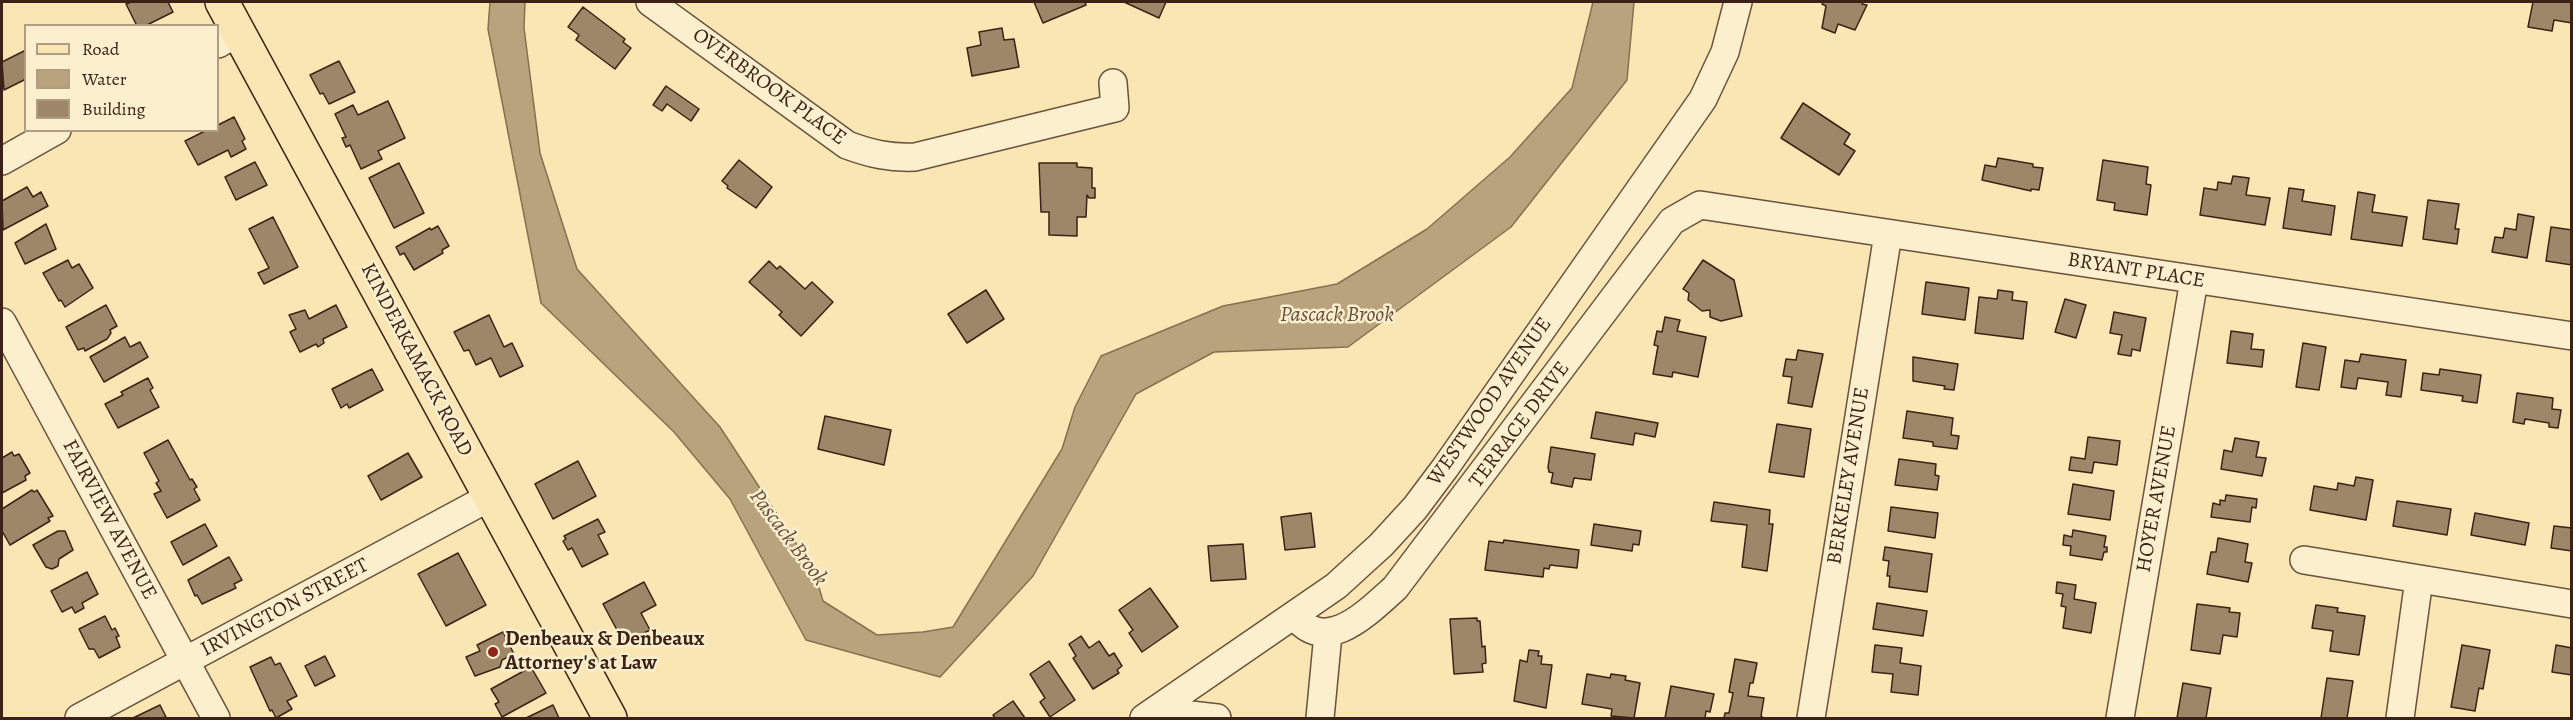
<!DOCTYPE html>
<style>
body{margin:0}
#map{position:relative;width:2573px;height:720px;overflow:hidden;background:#f9e6b2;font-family:Alegreya,serif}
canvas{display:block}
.frame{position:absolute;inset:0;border:3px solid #3c2117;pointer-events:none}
.legend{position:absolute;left:24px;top:24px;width:195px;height:108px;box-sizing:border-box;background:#fbefcd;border:2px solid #af9d84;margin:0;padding:8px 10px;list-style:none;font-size:18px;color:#3c2117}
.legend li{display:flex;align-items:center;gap:12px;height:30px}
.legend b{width:30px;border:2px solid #af9d84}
</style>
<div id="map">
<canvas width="2573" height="720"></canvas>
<div class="frame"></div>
<ul class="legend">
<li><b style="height:8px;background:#f9e6b2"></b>Road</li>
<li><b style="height:16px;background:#b9a37d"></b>Water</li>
<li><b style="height:16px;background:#9e8768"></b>Building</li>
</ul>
</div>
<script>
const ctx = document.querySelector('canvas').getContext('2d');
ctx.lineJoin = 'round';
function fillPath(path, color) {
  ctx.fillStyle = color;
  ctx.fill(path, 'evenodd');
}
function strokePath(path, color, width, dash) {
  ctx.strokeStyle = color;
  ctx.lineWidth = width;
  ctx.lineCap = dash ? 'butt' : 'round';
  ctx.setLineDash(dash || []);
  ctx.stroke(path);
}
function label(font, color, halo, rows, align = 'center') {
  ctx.font = font + ' Alegreya,serif';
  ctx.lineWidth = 5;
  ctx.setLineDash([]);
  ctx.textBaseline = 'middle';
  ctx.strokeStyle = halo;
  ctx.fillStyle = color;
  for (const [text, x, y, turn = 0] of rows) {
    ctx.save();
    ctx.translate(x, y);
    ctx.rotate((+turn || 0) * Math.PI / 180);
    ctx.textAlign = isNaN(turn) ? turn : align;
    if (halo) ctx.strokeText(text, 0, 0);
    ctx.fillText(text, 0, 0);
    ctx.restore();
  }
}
const water = new Path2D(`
 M490,2H525L524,28L540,153L577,269L720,427L814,571L823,601L877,635L923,632L953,627L1062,449L1075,407L1101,356L1223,306L1337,284L1427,229L1510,157L1572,88L1593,2H1634L1627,80L1511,227L1348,347L1214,352L1136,394L1033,576L940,677L806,640L730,499L674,432L541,303L488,29Z`);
fillPath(water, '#b9a37d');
strokePath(water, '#876f54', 1.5);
const building = new Path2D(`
 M131,2H168L173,12L145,26H137L126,4Z
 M1034,2H1085L1086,5L1043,23Z
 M1124,2H1166L1159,18Z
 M1823,2H1863L1862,4L1867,5L1855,30L1838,24L1835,33L1822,28L1826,6L1822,4Z
 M2533,2H2572V23L2554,20L2552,31L2528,27Z
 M583,7L625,39L623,42L631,48L615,69L576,40L579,35L568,27Z
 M1002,28L1004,40L1014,39L1019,67L972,76L967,48L981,45L979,32Z
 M26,50V79L4,90L2,62Z
 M339,61L355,92L329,104L323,93L320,94L310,75Z
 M666,86L699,109L691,121L667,104L662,111L653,105Z
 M388,101L405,138L378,151L382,159L361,169L350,145L346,147L342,138L346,137L335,114L353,105L358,115Z
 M1803,103L1850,134L1844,144L1855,151L1839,175L1781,138Z
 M234,117L245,139L242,141L246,149L231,157L228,150L198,165L185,141L207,130H218V125Z
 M1998,158L2033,164V167L2043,168L2039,190L2031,189V191L1982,180L1985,165L1996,167Z
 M739,160L772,187L756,208L727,188L728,186L722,181Z
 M2103,160L2148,167L2146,184L2151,185L2147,215L2114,210L2115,203L2097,200Z
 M255,162L267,185L236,200L225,177Z
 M399,163L424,213L394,228L369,178Z
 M1039,163H1077V167L1092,168V188H1095V198H1089L1087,195L1086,217H1077V236L1049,235V212H1041Z
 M2233,176L2249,178L2246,195L2270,198L2265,225L2200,215L2204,188L2217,190L2218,182L2231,184Z
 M27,187L33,197L41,192L48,206L3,230L2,201Z
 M2289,188L2304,190L2302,201L2335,206L2331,235L2283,228Z
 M2358,192L2375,195L2372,212L2407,217L2402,246L2351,239Z
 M2428,200L2459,204L2455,229H2459L2457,244L2423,239Z
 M2518,214L2534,217L2527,258L2492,252L2495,237L2503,238L2505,228L2516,230Z
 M273,217L298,267L264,284L258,273L269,268L249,229Z
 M46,224L56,249L25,264L15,243Z
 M438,226L449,246L442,250L443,253L414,270L404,253L400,255L396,247L430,228L431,230Z
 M2551,227L2572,230V265L2546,261Z
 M68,260L72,268L79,264L93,288L65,307L61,300L59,301L43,273Z
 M1703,260L1734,280L1742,316L1721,321L1710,317V310L1702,311L1688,300L1689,293L1683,289Z
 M769,261L777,269L780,266L805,289L812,282L833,302L801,336L779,315L782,312L749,282Z
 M1926,282L1969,288L1965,320L1922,314Z
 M986,290L1004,319L967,343L948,314Z
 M1998,290L2013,292L2012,300L2027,302L2023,339L1975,333L1979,297L1997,299Z
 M2065,299L2086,305L2076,338L2055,332Z
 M106,305L117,326L110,330L111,333L107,339L85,351L84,348L78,350L66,327Z
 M336,305L347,327L323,339L324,343L318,347L316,344L300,352L290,332L296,329L289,315L305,310L309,319Z
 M2114,312L2146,318L2140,351L2132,349L2131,356L2118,354L2122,335L2110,333Z
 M489,315L504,347L512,343L523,366L500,377L491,358L476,365L469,350L464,351L454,332Z
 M1665,317L1680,320L1677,331L1706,337L1698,377L1673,372L1672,377L1653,374L1658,346L1654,345L1657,331L1662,332Z
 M2231,331L2253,334L2251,349L2264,350L2262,367L2227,363Z
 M125,337L130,347L140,342L148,357L104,382L90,357Z
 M2303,343L2326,347L2319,390L2296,387Z
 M1798,350L1823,354L1812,407L1788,403L1792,377L1783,376L1786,359L1796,360Z
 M2361,354L2406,360L2401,397L2386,395L2388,382L2358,378L2356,389L2341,387L2345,360L2359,362Z
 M1913,357L1958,364L1954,390L1944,389L1945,386L1913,381Z
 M372,369L383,390L349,408L347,404L341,408L332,389Z
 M2440,369L2481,375L2477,403L2462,401L2463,396L2421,390L2423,373L2439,375Z
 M148,378L153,388L150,390L159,407L118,428L105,404L123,395L121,392Z
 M2517,393L2553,398L2552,409L2561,410L2558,428L2549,427V423L2525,419L2524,424L2513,422Z
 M1907,411L1953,418L1951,435L1959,436L1957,449L1933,446V442L1903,438Z
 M1596,412L1658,423L1655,437L1635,433L1633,445L1591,438Z
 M825,416L891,430L884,465L818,449Z
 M1777,424L1811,429L1804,477L1769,472Z
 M2088,437L2120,441L2117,465L2094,462L2092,473L2069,470L2071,457L2085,459Z
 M2235,438L2259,442L2256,457L2266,458L2262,476L2221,469L2224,450L2232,452Z
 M168,440L190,480L192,479L197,487L194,489L200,500L167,518L154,494L161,491L156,483L159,481L144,453Z
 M1551,447L1595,454L1591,480L1574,478L1572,487L1551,483L1553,473L1549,472L1548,467Z
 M12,452L14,456L19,454L30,473L25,476L26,480L2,493V458Z
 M408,453L422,477L381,500L368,476Z
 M1899,459L1936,464L1935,475L1939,476L1937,490L1895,485Z
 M578,461L596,496L553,519L535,484Z
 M2356,477L2373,480L2366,520L2310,510L2314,486L2337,490L2338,483L2354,486Z
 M2073,484L2114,491L2110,520L2068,514Z
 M32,490L34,492L37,490L53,516L48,518L50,521L10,545L2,531V509Z
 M2226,495L2257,499L2256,508L2252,507L2250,522L2211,517L2213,503L2220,505V500L2225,501Z
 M2397,501L2451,509L2447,535L2393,526Z
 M1714,502L1770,510L1769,524H1773L1767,571L1742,567L1747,525L1711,521Z
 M1891,507L1938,513L1935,538L1888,531Z
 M1311,513L1315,547L1285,550L1281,517Z
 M2475,513L2529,523L2525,545L2471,535Z
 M598,519L605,532L598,535L608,554L582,567L572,548L568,550L563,541L566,539L564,536Z
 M205,524L217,546L183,565L171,542Z
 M1594,524L1641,531L1639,545L1633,544L1632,551L1591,545Z
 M2554,526L2572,528V551L2551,548Z
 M2073,530L2106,536L2104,547H2107V552H2104L2102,560L2070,555L2071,546L2063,545L2064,535L2072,537Z
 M58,531H65L73,550L59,559L58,566L52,569L46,567L33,545Z
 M2218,538L2248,544L2245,562L2252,563L2248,582L2207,574L2211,552H2216Z
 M1504,540L1579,550L1577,568L1550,565L1549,569L1544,568L1543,577L1485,570L1489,541L1503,543Z
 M1243,544L1246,579L1211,581L1208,546Z
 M1885,547L1932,554L1927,592L1889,587L1890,576H1887L1889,561L1883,560Z
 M458,553L486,605L446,626L418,574Z
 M229,557L242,580L234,584L236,588L202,604L197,595L195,596L188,580Z
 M87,572L98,594L82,603L84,608L75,613L72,607L62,612L51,591Z
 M644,582L656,605L641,613L650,630L624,643L603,604Z
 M2057,582L2076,585L2074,599L2096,603L2091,633L2063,628L2066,607L2061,606L2063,594L2056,593Z
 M1150,588L1178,627L1142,652L1129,633L1133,630L1119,610Z
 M1877,603L1927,611L1923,636L1873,629Z
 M2197,604L2230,608L2229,612L2240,613L2237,637L2223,635L2220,654L2191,650Z
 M2316,605L2338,608L2337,612L2365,616L2359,655L2330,651L2333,631L2312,628Z
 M105,616L112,630L115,628L119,636L116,637L120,647L99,658L94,649H89L79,629Z
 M1477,618V621H1480L1482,647L1485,646L1486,663L1482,664L1483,672L1454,674L1450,619Z
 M503,632L514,654L502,660L500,667L475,676L466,657L480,651L477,645Z
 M1081,636L1089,648L1099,641L1109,656L1114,653L1122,666L1117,670L1119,673L1093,689L1073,658L1076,656L1069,644Z
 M1875,645L1902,648L1900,663L1921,666L1918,695L1891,692L1893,674L1872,672Z
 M2462,645L2490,650L2483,689L2479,688L2475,711L2451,707Z
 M2556,645L2572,648V675L2552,672Z
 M1529,650L1539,651L1538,656H1542L1541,664L1552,665L1546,708L1514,701L1520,660L1527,662Z
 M325,656L335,676L315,686L305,666Z
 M271,657L275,665L280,663L297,696L287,701L292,709L276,718L272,710L270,711L250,667Z
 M1735,659L1757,663L1753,683H1750L1748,696L1764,698L1761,716L1764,718H1724L1725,713H1729L1733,693L1729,692Z
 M1049,661L1075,700L1050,717L1040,702L1045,698L1030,674Z
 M531,667L546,693L502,717L495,704L499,702L491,689Z
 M1587,674L1610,678L1611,674L1626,676L1625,680L1640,683L1634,718L1611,716L1612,709L1582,704Z
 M2327,678L2353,681L2347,718H2321Z
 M2183,683L2211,688L2206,718H2177Z
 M1671,686L1714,694L1710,712L1706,711L1705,718H1665Z
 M1013,701L1025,718H995L993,715Z
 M160,705L166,717L162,718H133Z
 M553,705L559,718H526Z`);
fillPath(building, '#9e8768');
strokePath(building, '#3c2117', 1.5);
const minor = new Path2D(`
 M650,2L847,145C871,154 890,158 915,157L1115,108L1113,83
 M218,44L239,32
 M2,161L57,130
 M2,322L216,718
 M2304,560L2572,604
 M1295,616C1326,656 1368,612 1395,588L1672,221L1700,205L2572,336
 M1155,711L1217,718
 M79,718L490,497
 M1144,718L1336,586L1381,545L1415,508L1445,468L1703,99L1725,52L1738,2
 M1320,718L1328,634
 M1811,718L1888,234
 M2120,718L2194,280
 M2400,718L2419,579`);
const major = new Path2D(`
 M222,2L610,718`);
strokePath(minor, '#6b523e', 30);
strokePath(major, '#3c2117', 36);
strokePath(minor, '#fbefcd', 27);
strokePath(major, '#f9e6b2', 33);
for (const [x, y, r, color] of [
 [493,652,6,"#8f2418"]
]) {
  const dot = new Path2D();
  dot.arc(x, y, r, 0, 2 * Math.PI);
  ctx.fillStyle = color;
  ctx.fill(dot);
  strokePath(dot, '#fbefcd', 2);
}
label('21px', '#3c2117', '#fbefcd', [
 ["OVERBROOK PLACE",769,87,36],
 ["BRYANT PLACE",2136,271,9],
 ["KINDERKAMACK ROAD",416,360,62],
 ["WESTWOOD AVENUE",1490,402,-55],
 ["TERRACE DRIVE",1520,425,-53],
 ["BERKELEY AVENUE",1849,476,-81],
 ["HOYER AVENUE",2157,499,-80],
 ["FAIRVIEW AVENUE",109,520,62],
 ["IRVINGTON STREET",285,608,-28]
]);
label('bold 21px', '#3c2117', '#fbefcd', [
 ["Denbeaux & Denbeaux",505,640],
 ["Attorney's at Law",505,664]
], 'left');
label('italic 22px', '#684e3b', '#fbefcd', [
 ["Pascack Brook",1337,316],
 ["Pascack Brook",788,538,53]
]);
</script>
